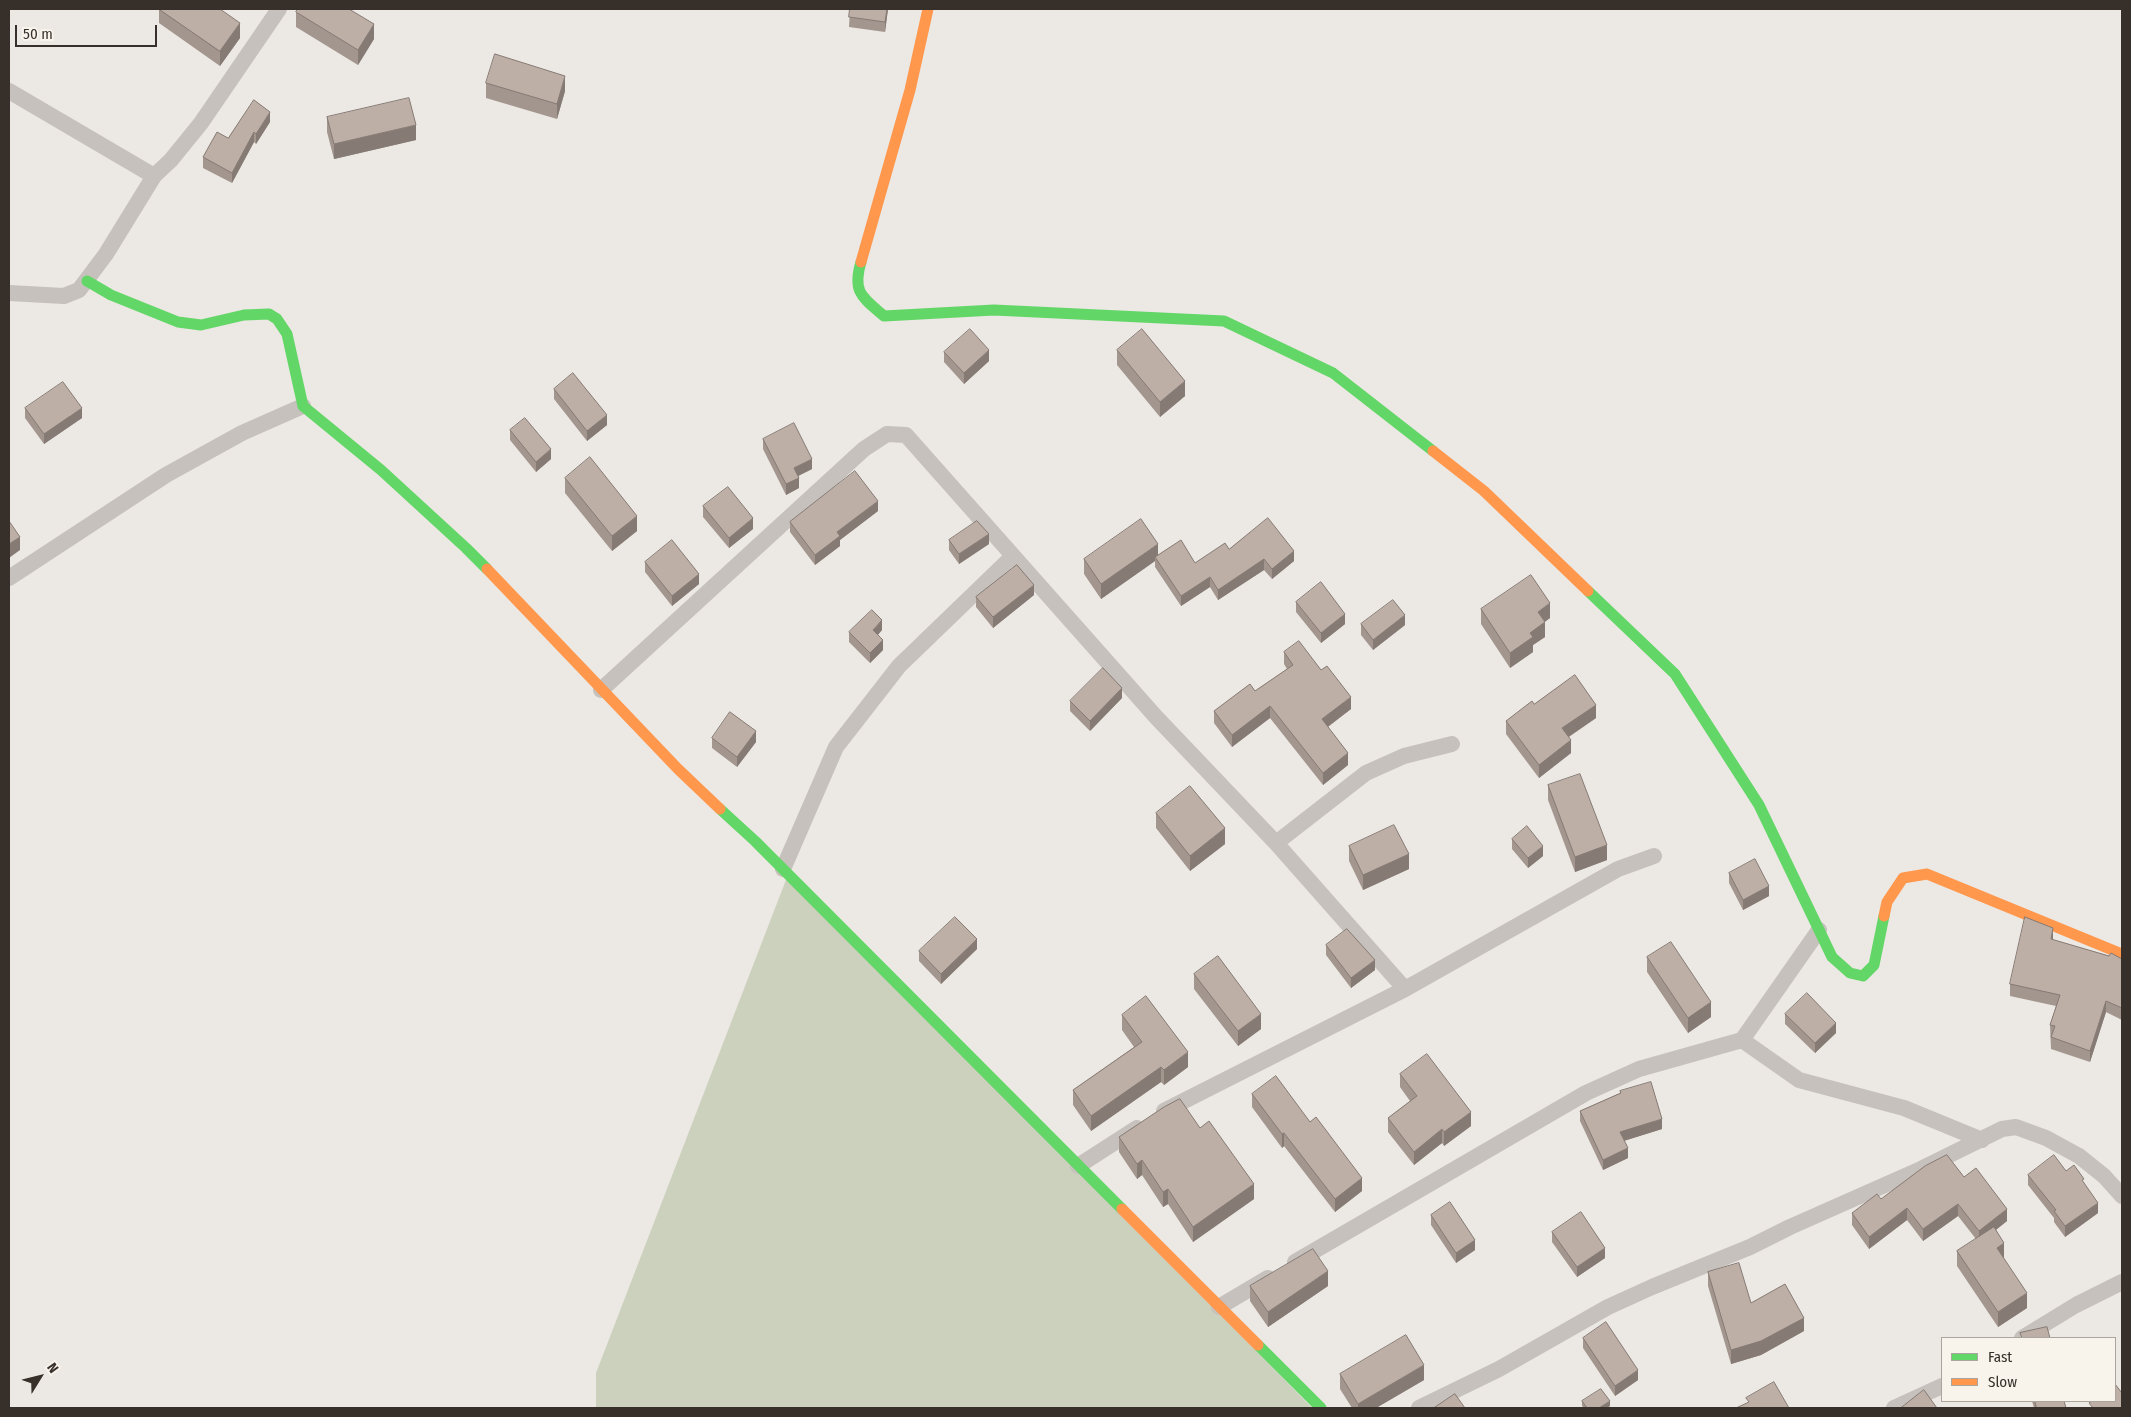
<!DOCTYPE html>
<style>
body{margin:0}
#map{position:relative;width:2131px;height:1417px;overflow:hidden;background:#ece8e3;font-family:"Fira Sans Condensed",sans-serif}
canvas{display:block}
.frame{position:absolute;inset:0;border:10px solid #362f2a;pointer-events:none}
.legend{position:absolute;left:1941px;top:1337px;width:175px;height:65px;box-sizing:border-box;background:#f8f3eb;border:1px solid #aaa59e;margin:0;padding:6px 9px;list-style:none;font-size:15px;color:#362f2a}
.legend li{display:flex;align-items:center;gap:10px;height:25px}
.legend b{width:25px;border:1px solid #aaa59e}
.north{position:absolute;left:15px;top:1352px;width:50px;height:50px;-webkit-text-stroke:4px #f8f3eb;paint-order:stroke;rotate:54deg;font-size:14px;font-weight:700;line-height:20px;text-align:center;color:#362f2a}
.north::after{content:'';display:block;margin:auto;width:18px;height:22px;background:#362f2a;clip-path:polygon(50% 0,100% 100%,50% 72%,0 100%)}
.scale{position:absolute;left:15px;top:25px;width:142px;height:22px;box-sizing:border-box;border:2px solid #362f2a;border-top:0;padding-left:6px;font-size:15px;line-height:18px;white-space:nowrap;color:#362f2a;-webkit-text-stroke:4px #f8f3eb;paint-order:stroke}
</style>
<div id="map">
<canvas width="2131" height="1417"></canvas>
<div class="frame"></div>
<ul class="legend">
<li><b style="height:6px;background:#63d668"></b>Fast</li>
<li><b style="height:6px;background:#ff974d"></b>Slow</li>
</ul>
<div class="north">N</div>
<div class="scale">50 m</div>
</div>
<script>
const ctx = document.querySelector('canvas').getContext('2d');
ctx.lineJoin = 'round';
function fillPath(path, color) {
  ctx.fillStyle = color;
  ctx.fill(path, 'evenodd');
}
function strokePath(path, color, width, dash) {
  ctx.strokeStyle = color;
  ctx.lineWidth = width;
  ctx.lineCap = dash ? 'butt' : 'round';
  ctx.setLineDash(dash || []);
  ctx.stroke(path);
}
fillPath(new Path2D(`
 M789,872L1312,1408H596V1373Z`), '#ccd1be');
strokePath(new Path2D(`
 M9,91L154,176
 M9,293L64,296L79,290L106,254L154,176L171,160L201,123L279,9
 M9,578L166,475L242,433L303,406
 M601,690L864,449L887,434L906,435L1156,717L1276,843L1405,989
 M1276,843L1366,773L1404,756L1452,744
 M783,869L836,747L899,666L1013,556
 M1742,1040L1799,1080L1904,1108L1982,1140
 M1164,1111L1405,989L1618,869L1654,856
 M1078,1166L1137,1128
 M1295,1262L1586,1093L1639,1069L1742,1040L1819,930
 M1219,1307L1268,1278
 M2022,1338L2076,1305L2122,1282
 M1419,1408L1499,1369L1608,1307L1652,1287L1750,1247L1790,1227L1921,1169L2002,1129L2016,1127L2046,1138L2079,1156L2104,1176L2122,1196
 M1894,1408L1942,1386`), '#c6c1bc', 16);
strokePath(new Path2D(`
 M861,262C852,292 862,297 884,316L994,310L1224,321L1333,373L1433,451
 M87,281L111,295L178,322L201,325L244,315L269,314L277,319L287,334L303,406L381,470L466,548L487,569
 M1588,591L1675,674L1759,805L1832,957L1850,973L1863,976L1874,965L1884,916
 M720,809L755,841L1122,1209
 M1258,1345L1321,1408`), '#63d668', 11);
strokePath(new Path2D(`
 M861,262L910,90L928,9
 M1433,451L1484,491L1588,591
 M487,569L678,769L720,809
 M1884,916L1887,902L1903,878L1927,874L2122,954
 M1122,1209L1258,1345`), '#ff974d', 11);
fillPath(new Path2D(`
 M159,9L240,38L220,66L159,23Z
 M850,9H888L885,32L849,27Z
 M296,12L374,39L358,65L296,27Z
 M486,83L565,91L557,119L486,98Z
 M327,117L416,140L334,159L327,132Z
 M270,122L256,144L254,142L232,183L203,168V157Z
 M1117,350L1185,396L1160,417L1117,365Z
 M944,352L989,361L964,384L944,362Z
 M554,389L607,425L587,441L554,399Z
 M25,408L82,418L44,444L25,418Z
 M510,430L551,459L536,472L510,440Z
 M763,439L812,469L798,476L799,488L786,495L763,449Z
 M565,478L637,531L612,551L565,493Z
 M703,506L753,529L729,548L703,517Z
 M878,511L840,540V546L815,565L790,532V522Z
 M949,540L989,544L959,564L949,550Z
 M1229,549L1294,561L1272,579L1264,570L1218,600L1210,587L1181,606L1155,567V561L1101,599L1084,574V559L1158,555L1195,563Z
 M645,562L699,584L672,606L645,572Z
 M1034,595L993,628L976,607V597Z
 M1296,602L1345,624L1321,643L1296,612Z
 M1481,609L1550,618L1544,622L1545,637L1533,645V652L1510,668L1481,624Z
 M1361,624L1405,625L1373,650L1361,635Z
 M882,630L878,635L883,650L870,663L849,642V632Z
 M1284,652L1351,709L1328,727L1348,765L1323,785L1270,718L1232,747L1214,723V711L1255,691L1287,669L1284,664Z
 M1122,698L1090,731L1070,711V701Z
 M1534,704L1596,718L1569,737L1571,753L1539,778L1506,734V721Z
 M712,738L756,742L737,767L712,748Z
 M1548,785L1607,860L1575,872L1548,800Z
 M1156,813L1225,844L1190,871L1156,828Z
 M1512,839L1543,856L1528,868L1512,849Z
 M1349,846L1409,869L1363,890L1349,861Z
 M1729,873L1769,896L1743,910L1729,883Z
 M2053,940L2109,956L2122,959V1020L2106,1012L2090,1062L2051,1049L2050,1025L2056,1006L2010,996V984Z
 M1326,945L1375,970L1351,988L1326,955Z
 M977,949L941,984L919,961V951Z
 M1647,957L1711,1017L1688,1033L1647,972Z
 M1194,974L1261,1029L1238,1046L1194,989Z
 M1785,1014L1836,1033L1815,1053L1785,1024Z
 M1122,1015L1188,1067L1164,1085L1161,1082L1091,1131L1073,1105V1090L1134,1047L1122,1030Z
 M1400,1074L1471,1126L1444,1146L1442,1143L1414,1165L1388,1132V1118L1410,1101L1400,1087Z
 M1620,1091L1662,1129L1624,1141L1628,1158L1603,1170L1580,1121V1111L1620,1093Z
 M1252,1094L1310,1122L1362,1191L1335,1212L1284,1146L1282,1148L1252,1107Z
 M1200,1128L1254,1199L1193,1242L1168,1204L1163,1207L1142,1175L1137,1179L1119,1152V1137Z
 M2066,1171L2084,1183L2098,1213L2065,1237L2054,1222V1218L2028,1185V1175Z
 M1964,1177L2007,1221L1996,1230L2004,1258L2027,1308L1998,1327L1957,1266V1251L1976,1239L1958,1216L1923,1241L1907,1220L1869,1249L1852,1225V1213L1881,1199Z
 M1431,1215L1475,1250L1456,1263L1431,1225Z
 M1552,1232L1605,1258L1577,1277L1552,1242Z
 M1708,1272L1751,1303L1804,1331L1761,1355L1731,1364L1708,1286Z
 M1250,1286H1328L1268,1327L1250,1301Z
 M1583,1338L1638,1380L1615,1396L1583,1348Z
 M1340,1374L1424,1380L1376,1408H1352L1340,1389Z
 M1582,1401L1610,1406L1606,1408H1584L1582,1406Z
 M2032,1401H2064L2066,1408H2034Z`), '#a3968f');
fillPath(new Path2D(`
 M887,9H888L885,32V22Z
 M240,23V38L220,66V51Z
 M374,24V39L358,65V50Z
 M565,76V91L557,119V104Z
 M270,112V122L256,144V134Z
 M416,125V140L334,159V144Z
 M254,132V142L232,183V173Z
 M989,350V361L964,384V373Z
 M1185,381V396L1160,417V402Z
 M82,408V418L44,444V434Z
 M607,415V425L587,441V431Z
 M551,449V459L536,472V462Z
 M812,459V469L794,478V468Z
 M799,478V488L786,495V484Z
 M878,501V511L840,540V546L815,565V555L837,532Z
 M637,516V531L612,551V536Z
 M753,518V529L729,548V538Z
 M989,534V544L959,564V554Z
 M20,537V550L9,558V544Z
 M1158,544V559L1155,557V561L1101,599V584Z
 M1294,551V561L1272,579V569Z
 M1264,559V570L1218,600V590Z
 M699,574V584L672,606V596Z
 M1210,577V587L1181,606V596Z
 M1034,585V595L993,628V617Z
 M1550,603V618L1538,627V612Z
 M1345,614V624L1321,643V633Z
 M1405,615V625L1373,650V640Z
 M882,620V630L873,640V630Z
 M1545,622V637L1533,645V652L1510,668V653L1530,633Z
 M883,640V650L870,663V653Z
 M1122,688V698L1090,731V721Z
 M1351,697V709L1322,731V719Z
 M1596,705V718L1562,741V728Z
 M1270,706V718L1232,747V735Z
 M756,731V742L737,767V757Z
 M1571,740V753L1539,778V765Z
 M1348,753V765L1323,785V773Z
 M1225,828V844L1190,871V856Z
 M1607,845V860L1575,872V857Z
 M1543,846V856L1528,868V858Z
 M1409,854V869L1363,890V875Z
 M1769,886V896L1743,910V900Z
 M2053,928V940L2051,939Z
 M977,939V949L941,984V974Z
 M1375,960V970L1351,988V978Z
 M2106,1001V1012L2090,1062V1051Z
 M1711,1002V1017L1688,1033V1018Z
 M1261,1014V1029L1238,1046V1031Z
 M1836,1023V1033L1815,1053V1043Z
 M1188,1052V1067L1164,1085V1070Z
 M1161,1067V1082L1091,1131V1116Z
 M1471,1112V1126L1444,1146V1132Z
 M1662,1119V1129L1620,1142V1132Z
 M1442,1129V1143L1414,1165V1152Z
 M1284,1133V1146L1282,1148V1134Z
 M1628,1148V1158L1603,1170V1160Z
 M1142,1160V1175L1137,1179V1164Z
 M1362,1178V1191L1335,1212V1199Z
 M1254,1184V1199L1193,1242V1227Z
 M1168,1189V1204L1163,1207V1192Z
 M2098,1203V1213L2065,1237V1226Z
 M1958,1204V1216L1923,1241V1229Z
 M1907,1208V1220L1869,1249V1237Z
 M2007,1209V1221L1979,1243V1231Z
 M1475,1240V1250L1456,1263V1253Z
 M2004,1243V1258L1997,1263V1248Z
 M1605,1248V1258L1577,1277V1267Z
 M1328,1271V1286L1268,1327V1312Z
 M2027,1293V1308L1998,1327V1312Z
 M1804,1318V1331L1761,1355L1731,1364V1350Z
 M1424,1365V1380L1376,1408H1358V1404Z
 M1638,1370V1380L1615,1396V1386Z
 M1610,1401V1406L1606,1408H1599Z`), '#857a74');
const building = new Path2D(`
 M159,9H220L240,23L220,51Z
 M298,9H349L374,24L358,50L296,12Z
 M850,9H887L885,22L849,17Z
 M495,54L565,76L557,104L486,83Z
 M409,98L416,125L334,144L327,117Z
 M254,100L270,112L256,134L254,132L232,173L203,157L217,132L228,138Z
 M970,329L989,350L964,373L944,352Z
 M1142,329L1185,381L1160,402L1117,350Z
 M573,373L607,415L587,431L554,389Z
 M63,382L82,408L44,434L25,408Z
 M525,418L551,449L536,462L510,430Z
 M794,423L812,459L794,468L799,478L786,484L763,439Z
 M590,457L637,516L612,536L565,478Z
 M855,471L878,501L837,532L840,536L815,555L790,522Z
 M728,487L753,518L729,538L703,506Z
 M1268,518L1294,551L1272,569L1264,559L1218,590L1210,577L1181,596L1155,557L1181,540L1195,563L1225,543L1229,549Z
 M1141,519L1158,544L1101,584L1084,559Z
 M9,521L20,537L9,544Z
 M977,521L989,534L959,554L949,540Z
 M672,540L699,574L672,596L645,562Z
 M1017,565L1034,585L993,617L976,597Z
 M1531,575L1550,603L1538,612L1545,622L1530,633L1533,637L1510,653L1481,609Z
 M1321,582L1345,614L1321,633L1296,602Z
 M1393,600L1405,615L1373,640L1361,624Z
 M872,610L882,620L873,630L883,640L870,653L849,632Z
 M1299,641L1321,670L1327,666L1351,697L1322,719L1348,753L1323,773L1270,706L1232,735L1214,711L1250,684L1255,691L1293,665L1284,652Z
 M1103,668L1122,688L1090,721L1070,701Z
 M1575,675L1596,705L1562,728L1571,740L1539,765L1506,721L1532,701L1534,704Z
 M730,712L756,731L737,757L712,738Z
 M1580,774L1607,845L1575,857L1548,785Z
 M1190,786L1225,828L1190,856L1156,813Z
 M1394,825L1409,854L1363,875L1349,846Z
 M1527,826L1543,846L1528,858L1512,839Z
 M1755,859L1769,886L1743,900L1729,873Z
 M955,917L977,939L941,974L919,951Z
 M2025,917L2053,928L2051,939L2109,956L2111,953L2122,959V1008L2106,1001L2090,1051L2051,1037L2055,1026L2050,1025L2060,995L2010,984Z
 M1347,929L1375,960L1351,978L1326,945Z
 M1671,942L1711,1002L1688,1018L1647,957Z
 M1218,956L1261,1014L1238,1031L1194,974Z
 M1807,993L1836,1023L1815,1043L1785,1014Z
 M1146,996L1188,1052L1164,1070L1161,1067L1091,1116L1073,1090L1142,1042L1122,1015Z
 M1427,1054L1471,1112L1444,1132L1442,1129L1414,1152L1388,1118L1417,1096L1400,1074Z
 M1276,1076L1310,1122L1316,1117L1362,1178L1335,1199L1284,1133L1282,1134L1252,1094Z
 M1651,1082L1662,1119L1620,1132L1628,1148L1603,1160L1580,1111L1621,1093L1620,1091Z
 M1180,1099L1200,1128L1209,1121L1254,1184L1193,1227L1168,1189L1163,1192L1142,1160L1137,1164L1119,1137L1164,1107Z
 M1947,1155L1964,1177L1976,1168L2007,1209L1979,1231L1958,1204L1923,1229L1907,1208L1869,1237L1852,1213L1877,1194L1881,1199L1925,1166Z
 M2054,1155L2066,1171L2074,1165L2084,1179L2082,1180L2098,1203L2065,1226L2054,1211L2056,1210L2028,1175Z
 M1450,1202L1475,1240L1456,1253L1431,1215Z
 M1581,1212L1605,1248L1577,1267L1552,1232Z
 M1994,1227L2004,1243L1997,1248L2027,1293L1998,1312L1957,1251Z
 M1313,1249L1328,1271L1268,1312L1250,1286Z
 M1739,1263L1751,1303L1785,1284L1804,1318L1761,1341L1731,1350L1708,1272Z
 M1606,1322L1638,1370L1615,1386L1583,1338Z
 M2047,1327L2050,1338H2022L2020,1333Z
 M1406,1335L1424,1365L1358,1404L1340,1374Z
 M1774,1382L1789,1408H1736L1749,1402L1746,1398Z
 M2115,1384L2122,1393V1408H2093L2089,1403L2092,1401H2115Z
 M1601,1389L1610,1401L1599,1408H1587L1582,1401Z
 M1924,1390L1937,1408H1901Z
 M1455,1394L1465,1408H1434Z
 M2035,1401H2064L2066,1408H2037Z`);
fillPath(building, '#beafa6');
strokePath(building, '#857a74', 1);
</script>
